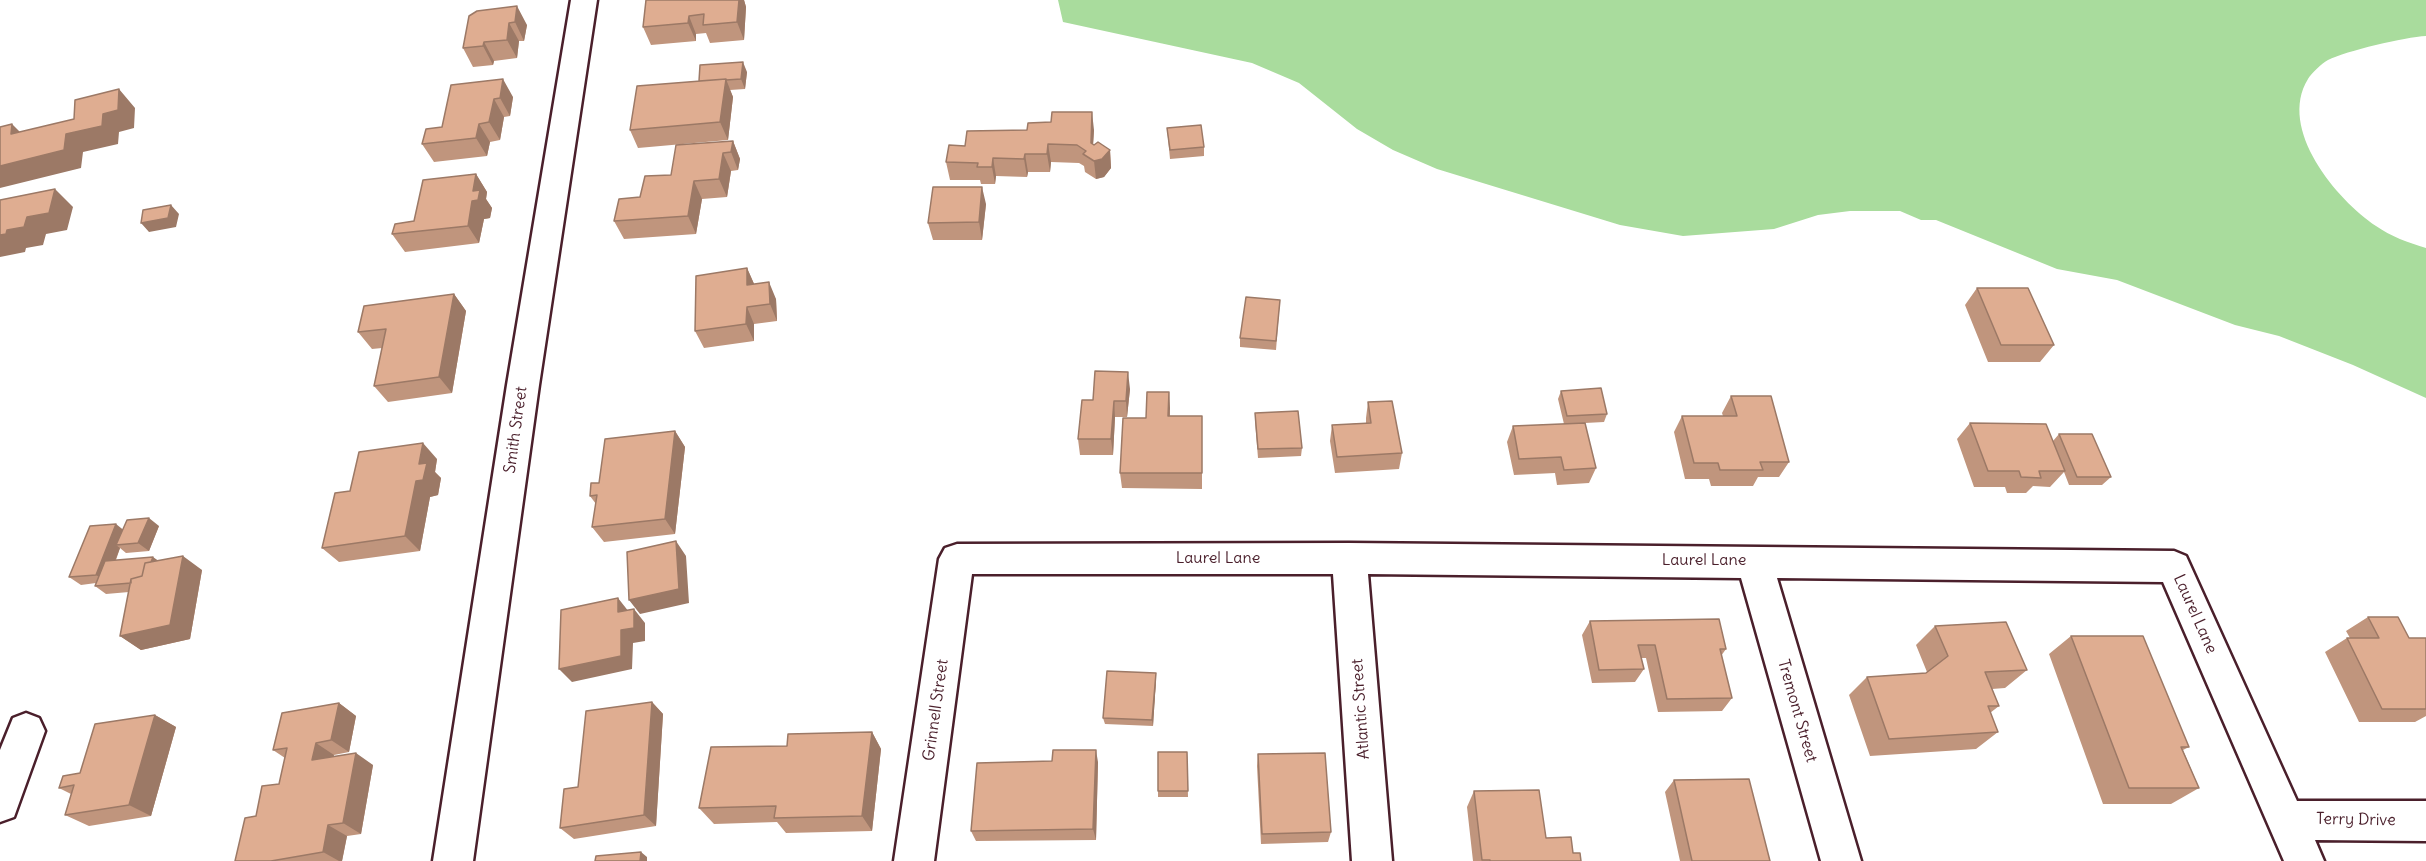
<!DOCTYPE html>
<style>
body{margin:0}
canvas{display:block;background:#fff}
</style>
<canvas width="2426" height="861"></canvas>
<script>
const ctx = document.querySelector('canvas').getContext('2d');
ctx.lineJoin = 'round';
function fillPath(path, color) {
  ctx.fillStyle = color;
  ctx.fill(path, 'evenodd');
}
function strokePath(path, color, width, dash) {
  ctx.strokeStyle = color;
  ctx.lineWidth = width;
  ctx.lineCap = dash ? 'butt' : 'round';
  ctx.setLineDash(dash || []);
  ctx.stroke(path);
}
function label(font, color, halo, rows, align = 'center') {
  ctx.font = font + ' Delius,sans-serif';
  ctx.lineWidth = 5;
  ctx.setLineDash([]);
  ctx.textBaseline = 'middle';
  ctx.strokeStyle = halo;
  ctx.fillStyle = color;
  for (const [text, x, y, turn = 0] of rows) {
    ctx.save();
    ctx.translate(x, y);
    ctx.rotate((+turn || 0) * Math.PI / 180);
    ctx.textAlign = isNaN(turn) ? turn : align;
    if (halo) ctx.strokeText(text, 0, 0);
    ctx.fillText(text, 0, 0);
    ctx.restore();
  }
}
fillPath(new Path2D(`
 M1058,0H2426V36C2405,37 2346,51 2328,60C2322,63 2311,74 2308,79C2277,129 2337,200 2376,226C2390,236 2409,243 2426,248V398L2353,365L2279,336L2235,325L2117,280L2057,269L1936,220H1921L1900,211H1850L1818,215L1774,229L1683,236L1620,225L1437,169L1393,150L1357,129L1299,83L1252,63L1063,22Z`), '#a9dc9d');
const street = new Path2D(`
 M571,0H597L539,385L473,861H433L507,385Z
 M1349,543L2174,551L2186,556L2297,801H2426V841L2315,840L2324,861H2284L2163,582L1777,578L1861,861H1821L1741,578L1368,574L1392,861H1352L1333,574H972L934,861H894L939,559L945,548L957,544Z
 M26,713L39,718L45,731L14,817L0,822V750L13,718Z`);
strokePath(street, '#4a1f2b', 5);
fillPath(street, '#fff');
fillPath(new Path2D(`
 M646,0H744L746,7L744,40L710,43L706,33L696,34V41L651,45L643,27Z
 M477,11L527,25L524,41H519L517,58L494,61L493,65L473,67L463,48Z
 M747,72L745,89L730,90L733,97L728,140L638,148L630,130L699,81Z
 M451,85L513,97L510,116L504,117L500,140L490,142L487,156L434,162L422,144L442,127Z
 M1051,122L1094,130L1093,145L1110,150L1111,168L1104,177L1096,179L1085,172L1084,166L1079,163L1051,162L1050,172H1028L1027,177L996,176L995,184H981L980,180H950L946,162L965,146L1027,130Z
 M1167,128L1204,147V156L1170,159Z
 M733,141L740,159L738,170L731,171L727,197L702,199L696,234L624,239L614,221L640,197Z
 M476,174L487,192L486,199L492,208L490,218L484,219L479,243L405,252L392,234L414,221Z
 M986,204L982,240H933L928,223Z
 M747,268L754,284L776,299L777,321L754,324V341L704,348L695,331Z
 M1977,288L2054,345L2040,362H1988L1965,305Z
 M454,294L466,311L452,393L388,402L374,386L382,348L372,349L358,332Z
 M1280,300L1276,350L1240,347V338Z
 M1130,389L1127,417H1115L1113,455H1080L1078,439L1093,400Z
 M1561,391L1607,414L1604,422L1585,423L1596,468L1589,483L1557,485L1555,473L1514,475L1507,442L1513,426L1564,424L1558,399Z
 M1169,392L1170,416H1202V489L1122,488L1120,473L1146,418Z
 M1731,396L1789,462L1779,477H1758L1753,486H1711L1709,479H1685L1674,432L1682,416H1723L1722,413Z
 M1368,402L1402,453L1399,469L1335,473L1330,441L1332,425L1366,423V418Z
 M1255,413L1302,448L1301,456L1258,458L1255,421Z
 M1970,423L2053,441L2059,434L2111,477L2102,485H2069L2064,472L2050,487L2033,486L2026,493H2007L2005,487H1974L1957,439Z
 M675,431L685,447L675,534L604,542L592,527L596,504L590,496L599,483Z
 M437,459L435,472L441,478L438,495L430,497L420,551L339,562L322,548L350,491Z
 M159,526L149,551L126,553L120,548L116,560L158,561L202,570L190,639L141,650L120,636L129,592L106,594L95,586L96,583L81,585L69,577L123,529Z
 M2368,617L2409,638H2426V716L2415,722H2359L2325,652L2347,638H2350L2346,631Z
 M1590,621L1726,649L1721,656L1732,698L1722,711L1658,712L1646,658H1641L1644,669L1635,682L1592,683L1582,635Z
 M1935,626L2027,670L2005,688L1992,689L1999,706L1990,713L1998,732L1976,749L1870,756L1849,695L1867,677L1926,673L1927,672L1916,645Z
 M2071,636L2189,747L2183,750L2199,788L2171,804H2103L2049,654Z
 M1156,673V680L1153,726L1105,724L1103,718Z
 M652,702L663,714L656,826L574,839L560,828L578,787Z
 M339,703L356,716L349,752L334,755L333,756L373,765L361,834L347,836L342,861H235L256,816L279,784L285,758L273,750Z
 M155,715L176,727L151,816L89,826L65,815L71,794L59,788L80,773Z
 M872,732L881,749L872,831L786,833L777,822L714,824L699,808L787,746Z
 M1187,752L1188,797H1158V791Z
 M1258,754L1331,832L1328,842L1261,844L1257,766Z
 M1052,761L1098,762L1096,840L976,841L971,831Z
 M1674,780L1770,861H1680L1665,792Z
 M1474,791L1546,838L1573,853L1581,861H1473L1467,807Z`), '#c0957d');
fillPath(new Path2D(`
 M739,0H744L746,7L744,40L737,22Z
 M517,6L527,25L524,41L515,22Z
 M689,16L696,34V41L688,23Z
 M509,23L519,41L517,58L507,40Z
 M484,42L494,61L493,65L483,46Z
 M743,62L747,72L745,89L741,79Z
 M503,79L513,97L510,116L500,98Z
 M726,79L733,97L728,140L720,122Z
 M119,89L135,108L134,128L119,132L118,144L83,152L81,168L0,188V166L66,134L103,114Z
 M494,99L504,117L500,140L489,122Z
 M1092,112L1094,130L1092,161L1091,143Z
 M12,124L30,142L11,134Z
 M479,124L490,142L487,156L476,138Z
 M733,141L740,159L738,170L731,152Z
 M1048,144L1051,162L1050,172L1047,154Z
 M1110,150L1111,168L1104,177L1096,179L1094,161Z
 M723,153L731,171L727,197L719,179Z
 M1025,154L1028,172L1027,177L1024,159Z
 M993,158L996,176L995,184L992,167Z
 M476,174L487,192L486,199L492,208L490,218L484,219L479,243L468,226Z
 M694,181L702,199L696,234L688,216Z
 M982,187L986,204L982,240L979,222Z
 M55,189L73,207L67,230L46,234L43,245L26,248L25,252L0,257V235L27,217Z
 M171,205L179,214L176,227L149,232L141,223Z
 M747,268L755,286L747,285Z
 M769,282L776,299L777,321L770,304Z
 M454,294L466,311L452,393L439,377Z
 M747,307L754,324V341L746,324Z
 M1128,372L1130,389L1127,417L1126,401Z
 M1169,392L1170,408L1169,432L1168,416Z
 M1114,401L1115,417L1113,455L1111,439Z
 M675,431L685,447L675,534L665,519Z
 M423,443L437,459L435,472L441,478L438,495L430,497L420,551L405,536Z
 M149,518L159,526L149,551L138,543Z
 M116,524L126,532L116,545L120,548L107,582L96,575Z
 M676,541L686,556L689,603L640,614L629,600Z
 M183,556L202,570L190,639L141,650L120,636Z
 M153,557L163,564L143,582Z
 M618,598L629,612H618Z
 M634,609L645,623V641L633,643L632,669L572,682L559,669L621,630Z
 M1156,673V680L1153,726L1152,720Z
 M652,702L663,714L656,826L644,815Z
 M339,703L356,716L349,752L331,740Z
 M155,715L176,727L151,816L129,805Z
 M872,732L881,749L872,831L862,816Z
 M316,743L334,755L330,772L312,760Z
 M1096,750L1098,762L1096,840L1093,829Z
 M356,753L373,765L361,834L343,823Z
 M328,825L347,836L342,861H339L323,852Z
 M641,852L647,857V861H640Z`), '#9c7966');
const building = new Path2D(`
 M646,0H739L737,22L703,25L704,14L689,16L688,23L643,27Z
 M517,6L515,22L509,23L507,40L484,42L483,46L463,48L469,16L477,11Z
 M743,62L741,79L726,80V79L699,81L700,65Z
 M503,79L500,98L494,99L489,122L479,124L476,138L422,144L426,129L442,127L451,85Z
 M726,79L720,122L630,130L637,86Z
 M119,89L118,110L103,114L102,126L66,134L64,150L0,166V127L12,124L11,134L74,119L75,100Z
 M1052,112H1092L1091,143L1094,145L1098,142L1110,150L1102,159L1094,161L1083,154L1086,151L1077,145L1048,144L1047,154H1025L1024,159L993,158L992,167H977L978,163L946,162L949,145L965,146L967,131L1027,130L1028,123L1051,122Z
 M1201,125L1204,147L1170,150L1167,128Z
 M733,141L731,152L723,153L719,179L694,181L688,216L614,221L619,199L640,197L645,176L671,175L676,145Z
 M476,174L473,191L480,190L478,200L472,201L468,226L392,234L395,224L414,221L423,180Z
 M933,187H982L979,222L928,223Z
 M55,189L49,213L27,217L24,227L7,230L6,234L0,235V200Z
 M171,205L168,218L141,223L143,210Z
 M747,268V285L769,282L770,304L747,307L746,324L695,331L696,276Z
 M1977,288H2028L2054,345H2001Z
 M454,294L439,377L374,386L386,329L358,332L364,306Z
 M1246,297L1280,300L1276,341L1240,338Z
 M1095,371L1128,372L1126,401H1114L1111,439H1078L1082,400H1093Z
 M1601,388L1607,414L1567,416L1561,391Z
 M1147,392H1169L1168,416H1202V473H1120L1123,418H1146Z
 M1731,396H1771L1789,462H1760L1763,470H1720L1718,463H1694L1682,416H1737Z
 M1392,401L1402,453L1337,457L1332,425L1371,423L1368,402Z
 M1298,411L1302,448L1258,449L1255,413Z
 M1585,423L1596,468L1564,470L1561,457L1519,459L1513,426Z
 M1970,423L2046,424L2065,471H2039L2041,478L2021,477L2019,471H1988Z
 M675,431L665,519L592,527L597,495L590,496L591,483H599L605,439Z
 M2059,434H2092L2111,477H2077Z
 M423,443L419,464L427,463L423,480L416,481L405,536L322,548L335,493L350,491L359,452Z
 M149,518L138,543L116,545L127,520Z
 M116,524L96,575L69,577L90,526Z
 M676,541L679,589L629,600L627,552Z
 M183,556L170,625L120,636L131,579L142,576L145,563Z
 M153,557L151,562L145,563L142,576L131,579V583L95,586L105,561Z
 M618,598V612L634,609V628L621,630V656L559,669L561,610Z
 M2368,617H2398L2409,638H2426V709H2382L2347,638H2379Z
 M1719,619L1726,649H1720L1732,698L1667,699L1655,645H1638L1644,669L1599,670L1590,621Z
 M2006,622L2027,670L1985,672L1999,706H1988L1998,732L1889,739L1867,677L1926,673L1948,656L1935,626Z
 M2071,636H2143L2189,747H2181L2199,788H2129Z
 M1107,671L1156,673L1152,720L1103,718Z
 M652,702L644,815L560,828L564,789L578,787L586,711Z
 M339,703L331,740L316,743L312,760L356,753L343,823L328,825L323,852L271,861H235L245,818L256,816L262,786L279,784L287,748L273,750L282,713Z
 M155,715L129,805L65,815L74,785L59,788L63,776L80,773L95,724Z
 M872,732L862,816L774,818L776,806L699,808L711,747L787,746L788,734Z
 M1053,750H1096L1093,829L971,831L977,763L1052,761Z
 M1158,752H1187L1188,791H1158Z
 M1325,753L1331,832L1262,834L1258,754Z
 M1749,779L1770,861H1692L1674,780Z
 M1539,790L1546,838L1571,837L1573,853H1580L1581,861H1490V860H1482L1474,791Z
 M641,852L640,861H595L596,856Z`);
fillPath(building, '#dfad91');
strokePath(building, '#9c7966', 1.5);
label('16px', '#4a1f2b', '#fff', [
 ["Smith Street",516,430,-82],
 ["Laurel Lane",1218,558],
 ["Laurel Lane",1704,560],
 ["Laurel Lane",2195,614,66],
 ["Atlantic Street",1361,709,-94],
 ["Grinnell Street",936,710,-82],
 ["Tremont Street",1797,711,74],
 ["Terry Drive",2356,820,1]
]);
</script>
